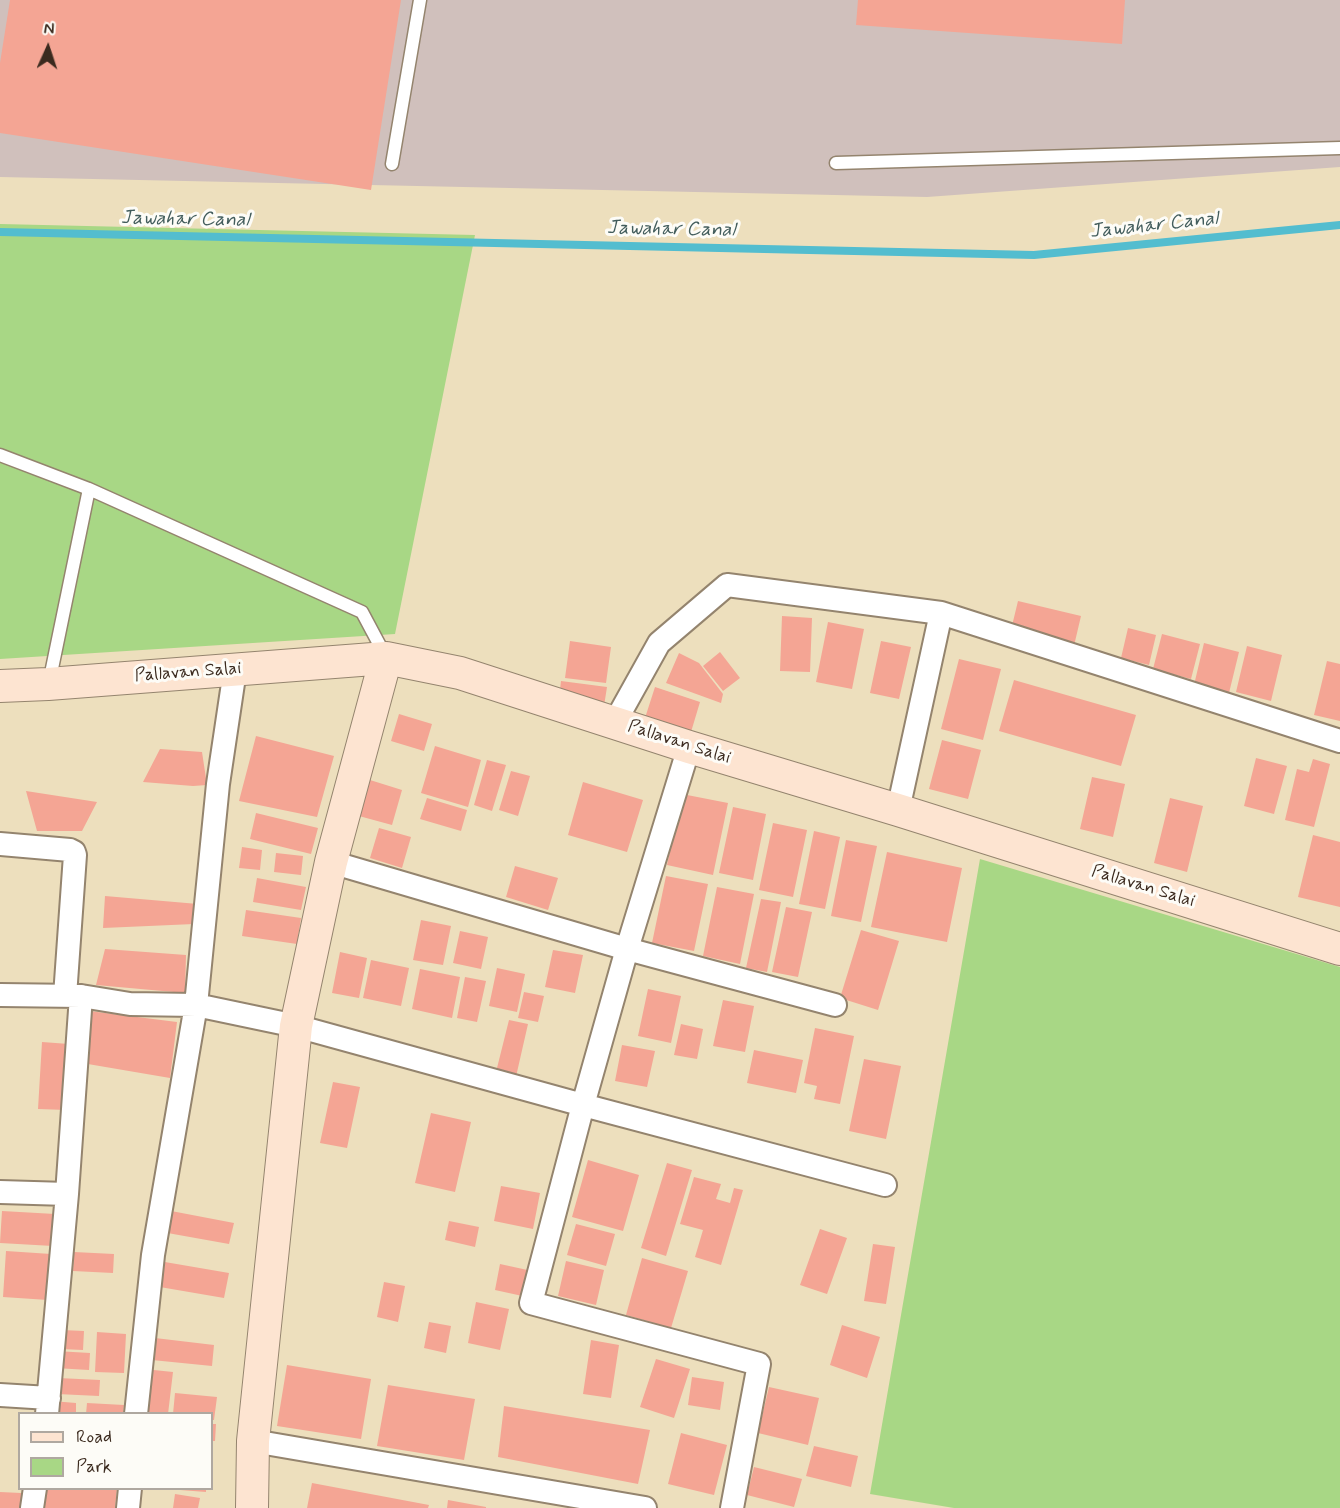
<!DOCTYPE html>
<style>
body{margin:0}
#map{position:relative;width:1340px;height:1508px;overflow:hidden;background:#eddfbd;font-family:Mynerve,sans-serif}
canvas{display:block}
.legend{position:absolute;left:18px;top:1412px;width:195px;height:78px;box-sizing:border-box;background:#fdfcf7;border:2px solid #afa8a0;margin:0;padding:8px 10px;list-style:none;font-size:18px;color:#3b2a1e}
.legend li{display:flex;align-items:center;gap:12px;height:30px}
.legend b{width:30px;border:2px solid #afa8a0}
.north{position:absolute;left:18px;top:18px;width:60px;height:60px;-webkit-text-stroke:4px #fdfcf7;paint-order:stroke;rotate:3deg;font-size:16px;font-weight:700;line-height:24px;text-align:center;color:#3b2a1e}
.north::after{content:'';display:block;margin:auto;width:21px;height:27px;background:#3b2a1e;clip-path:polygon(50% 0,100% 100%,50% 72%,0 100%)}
</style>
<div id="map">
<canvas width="1340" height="1508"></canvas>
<ul class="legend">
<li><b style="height:8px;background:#fde4d1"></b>Road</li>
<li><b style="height:16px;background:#a8d785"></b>Park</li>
</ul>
<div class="north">N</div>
</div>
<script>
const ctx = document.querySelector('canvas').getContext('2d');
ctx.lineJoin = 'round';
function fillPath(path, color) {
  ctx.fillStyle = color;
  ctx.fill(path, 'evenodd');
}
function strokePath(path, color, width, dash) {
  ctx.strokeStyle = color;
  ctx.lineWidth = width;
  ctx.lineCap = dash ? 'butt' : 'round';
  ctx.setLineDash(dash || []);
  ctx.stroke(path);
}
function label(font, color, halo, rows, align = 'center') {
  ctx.font = font + ' Mynerve,sans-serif';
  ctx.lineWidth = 6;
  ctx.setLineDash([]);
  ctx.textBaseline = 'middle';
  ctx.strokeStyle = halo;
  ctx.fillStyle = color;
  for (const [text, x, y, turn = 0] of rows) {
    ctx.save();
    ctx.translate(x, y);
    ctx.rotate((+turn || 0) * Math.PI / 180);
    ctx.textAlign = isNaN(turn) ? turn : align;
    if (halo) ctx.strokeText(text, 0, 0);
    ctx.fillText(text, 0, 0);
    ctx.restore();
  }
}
fillPath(new Path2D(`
 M0,0H1340V167L927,197L0,177Z`), '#d0c0bc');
fillPath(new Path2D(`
 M0,224L475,235L395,634L0,659Z
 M980,859L1340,967V1508H954L870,1494Z`), '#a8d785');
strokePath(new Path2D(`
 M0,232L1034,255L1340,225`), '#53bdcf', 8);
fillPath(new Path2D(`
 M10,0H401L371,190L0,133V63Z
 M858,0H1125L1122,44L856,25Z
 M1018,601L1081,616L1073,650L1010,634Z
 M782,616L812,618L810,672L780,671Z
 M828,622L864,629L852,689L816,682Z
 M1128,628L1156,635L1149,665L1121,658Z
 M1162,634L1200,644L1191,679L1153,669Z
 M570,641L611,647L606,683L565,678Z
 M881,641L911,647L899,699L870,693Z
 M1204,643L1239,652L1229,693L1194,685Z
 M1247,646L1282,655L1271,701L1236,692Z
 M720,652L740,678L723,691L703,666Z
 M679,653L699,663L723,694L721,703L666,683Z
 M959,659L1001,669L983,740L941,729Z
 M1327,661L1340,664V721L1314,715Z
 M1014,680L1136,715L1121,766L999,731Z
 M561,681L607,687L604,706L559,699Z
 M655,687L700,702L691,732L645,718Z
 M399,714L432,724L424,751L391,741Z
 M256,736L334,756L317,817L239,801Z
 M942,740L981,750L968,799L929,789Z
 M435,746L481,760L468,807L421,793Z
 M160,749L202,752L207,785L193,786L143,782Z
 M1256,758L1287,766L1274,814L1244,806Z
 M1313,759L1330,764L1314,827L1285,820L1297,769L1309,772Z
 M487,760L506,765L492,811L474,805Z
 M511,771L530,776L518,816L499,810Z
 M1092,777L1125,784L1113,837L1080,829Z
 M370,780L402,790L392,825L359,816Z
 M583,782L643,800L627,852L568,835Z
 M26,791L97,802L82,831H37Z
 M682,794L728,803L713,875L667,865Z
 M427,798L467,810L461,831L420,819Z
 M1170,798L1203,806L1187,872L1154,863Z
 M733,807L766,814L753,880L719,873Z
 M256,813L318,828L311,854L250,839Z
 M773,823L807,830L793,897L759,890Z
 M379,828L411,837L402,868L370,858Z
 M814,831L840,837L825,909L799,904Z
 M1313,835L1340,842V907L1298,897Z
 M846,840L877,846L861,922L831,916Z
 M242,847L262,850L260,870L239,868Z
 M887,852L962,868L947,942L871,927Z
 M276,853L303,856L301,875L274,872Z
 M515,866L558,878L548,910L506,897Z
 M666,876L708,884L694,951L652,943Z
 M257,878L306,887L301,910L253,902Z
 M717,887L754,894L740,964L703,956Z
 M105,896L198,904L194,924L103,928Z
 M761,899L781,902L767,972L746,968Z
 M786,907L812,912L798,977L772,972Z
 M246,910L301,918L297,944L242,936Z
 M421,920L451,926L443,965L413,960Z
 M861,930L899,941L878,1010L840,998Z
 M460,931L488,937L481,969L453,963Z
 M105,949L186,955L185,993L96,985Z
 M553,950L583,955L575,993L545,987Z
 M340,952L367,958L359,998L332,993Z
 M371,960L409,968L401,1006L363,998Z
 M497,968L525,974L517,1012L489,1006Z
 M420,969L460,977L452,1018L412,1009Z
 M465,977L486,981L477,1022L457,1018Z
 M648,989L681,996L671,1043L638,1036Z
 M524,992L544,996L538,1022L518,1018Z
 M723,1000L754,1006L745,1052L713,1046Z
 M89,1011L177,1022L170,1078L82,1063Z
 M509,1020L528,1024L515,1081L495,1076Z
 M681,1024L703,1029L697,1059L674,1055Z
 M815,1028L854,1036L840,1104L814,1099L817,1086L804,1083Z
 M42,1042L69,1044L66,1110L38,1109Z
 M622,1045L655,1051L647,1087L615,1081Z
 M754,1050L803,1060L796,1093L747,1083Z
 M864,1059L901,1066L886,1139L849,1131Z
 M333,1082L360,1087L347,1148L320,1143Z
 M431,1113L471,1122L455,1192L415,1183Z
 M588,1160L639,1175L623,1231L572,1217Z
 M667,1163L692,1170L666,1256L641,1248Z
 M694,1177L721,1184L716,1199L730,1203L734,1188L743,1190L721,1265L695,1257L703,1230L680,1224Z
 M501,1186L540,1193L533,1229L494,1221Z
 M166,1210L234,1223L229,1244L162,1232Z
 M2,1211L55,1214L53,1246L0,1243Z
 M449,1221L479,1227L475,1247L445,1240Z
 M576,1224L615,1234L606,1266L567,1255Z
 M820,1229L847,1238L827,1294L800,1285Z
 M873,1244L895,1247L886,1304L864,1301Z
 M6,1251L51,1254L48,1300L3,1297Z
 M74,1252L114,1254L113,1273L73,1271Z
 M642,1258L688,1271L671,1328L626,1315Z
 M159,1261L229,1273L224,1298L154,1286Z
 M566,1261L604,1270L596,1305L558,1296Z
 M500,1264L532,1271L527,1297L495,1290Z
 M384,1282L405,1286L398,1322L377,1317Z
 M476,1302L509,1309L500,1350L468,1343Z
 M429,1322L451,1326L446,1353L424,1348Z
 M842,1325L880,1337L867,1378L830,1365Z
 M62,1330L84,1331L83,1350L61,1349Z
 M97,1332L126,1334L124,1373L95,1372Z
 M155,1338L214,1345L212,1366L152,1360Z
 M591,1340L619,1345L611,1398L583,1394Z
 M56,1351L90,1353L89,1370L55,1368Z
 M656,1359L690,1369L674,1418L640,1407Z
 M287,1365L371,1379L361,1439L277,1426Z
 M144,1369L173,1372L168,1414L139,1411Z
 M692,1377L724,1382L720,1410L688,1405Z
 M58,1378L100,1380L99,1396L57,1394Z
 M388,1385L475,1399L464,1460L377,1446Z
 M769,1387L819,1398L808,1445L758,1433Z
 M175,1393L217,1397L214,1420H212V1414H173Z
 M52,1401L76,1403V1414H52Z
 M87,1403L124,1405L123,1414H86Z
 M504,1406L650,1430L638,1484L498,1457Z
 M212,1424H216L215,1441H212Z
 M681,1433L727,1445L714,1495L668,1484Z
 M814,1446L858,1456L851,1487L806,1476Z
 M754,1467L802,1479L794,1507L747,1495Z
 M312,1483L429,1505L428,1508H307Z
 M42,1488H117L115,1508H40Z
 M180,1488H206V1492L180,1490Z
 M0,1492L21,1493V1508H0Z
 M175,1494L200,1498L198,1508H173Z
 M448,1500L486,1507V1508H447Z`), '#f4a594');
const lane = new Path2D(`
 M836,163L1340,148
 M392,164L420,0
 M0,455L89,489L362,612L386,657
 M49,683L89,489`);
const street = new Path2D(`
 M615,722L659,643L727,585L941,613L1340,741
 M689,747L627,949L583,1105L531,1303L759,1364L732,1508
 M898,810L941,613
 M0,844L70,850L74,852L75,855L65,996
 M331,862L627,949L835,1005
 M0,995L81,996L130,1004L196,1005L296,1026L583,1105L885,1185
 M0,1192L67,1194
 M0,1395L49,1398
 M47,1414L67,1194L81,996
 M136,1414L153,1255L196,1005L218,784L235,670
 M253,1441L645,1508
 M32,1508L35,1488
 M128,1508L130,1488`);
const secondary = new Path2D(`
 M0,686L48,684L386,658L460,673L689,747L898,810L1340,949
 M252,1508L253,1441L296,1026L331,862L386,658`);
strokePath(lane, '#94846e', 15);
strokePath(street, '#94846e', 26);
strokePath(secondary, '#94846e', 34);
strokePath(lane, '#fff', 12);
strokePath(street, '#fff', 22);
strokePath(secondary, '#fde4d1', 32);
label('18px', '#3b2a1e', '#fdfcf7', [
 ["Pallavan Salai",188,673,-4],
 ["Pallavan Salai",679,743,18],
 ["Pallavan Salai",1143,887,17]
]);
label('italic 20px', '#435d5c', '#fdfcf7', [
 ["Jawahar Canal",185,220,1],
 ["Jawahar Canal",1154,226,-6],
 ["Jawahar Canal",671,230,1]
]);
</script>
